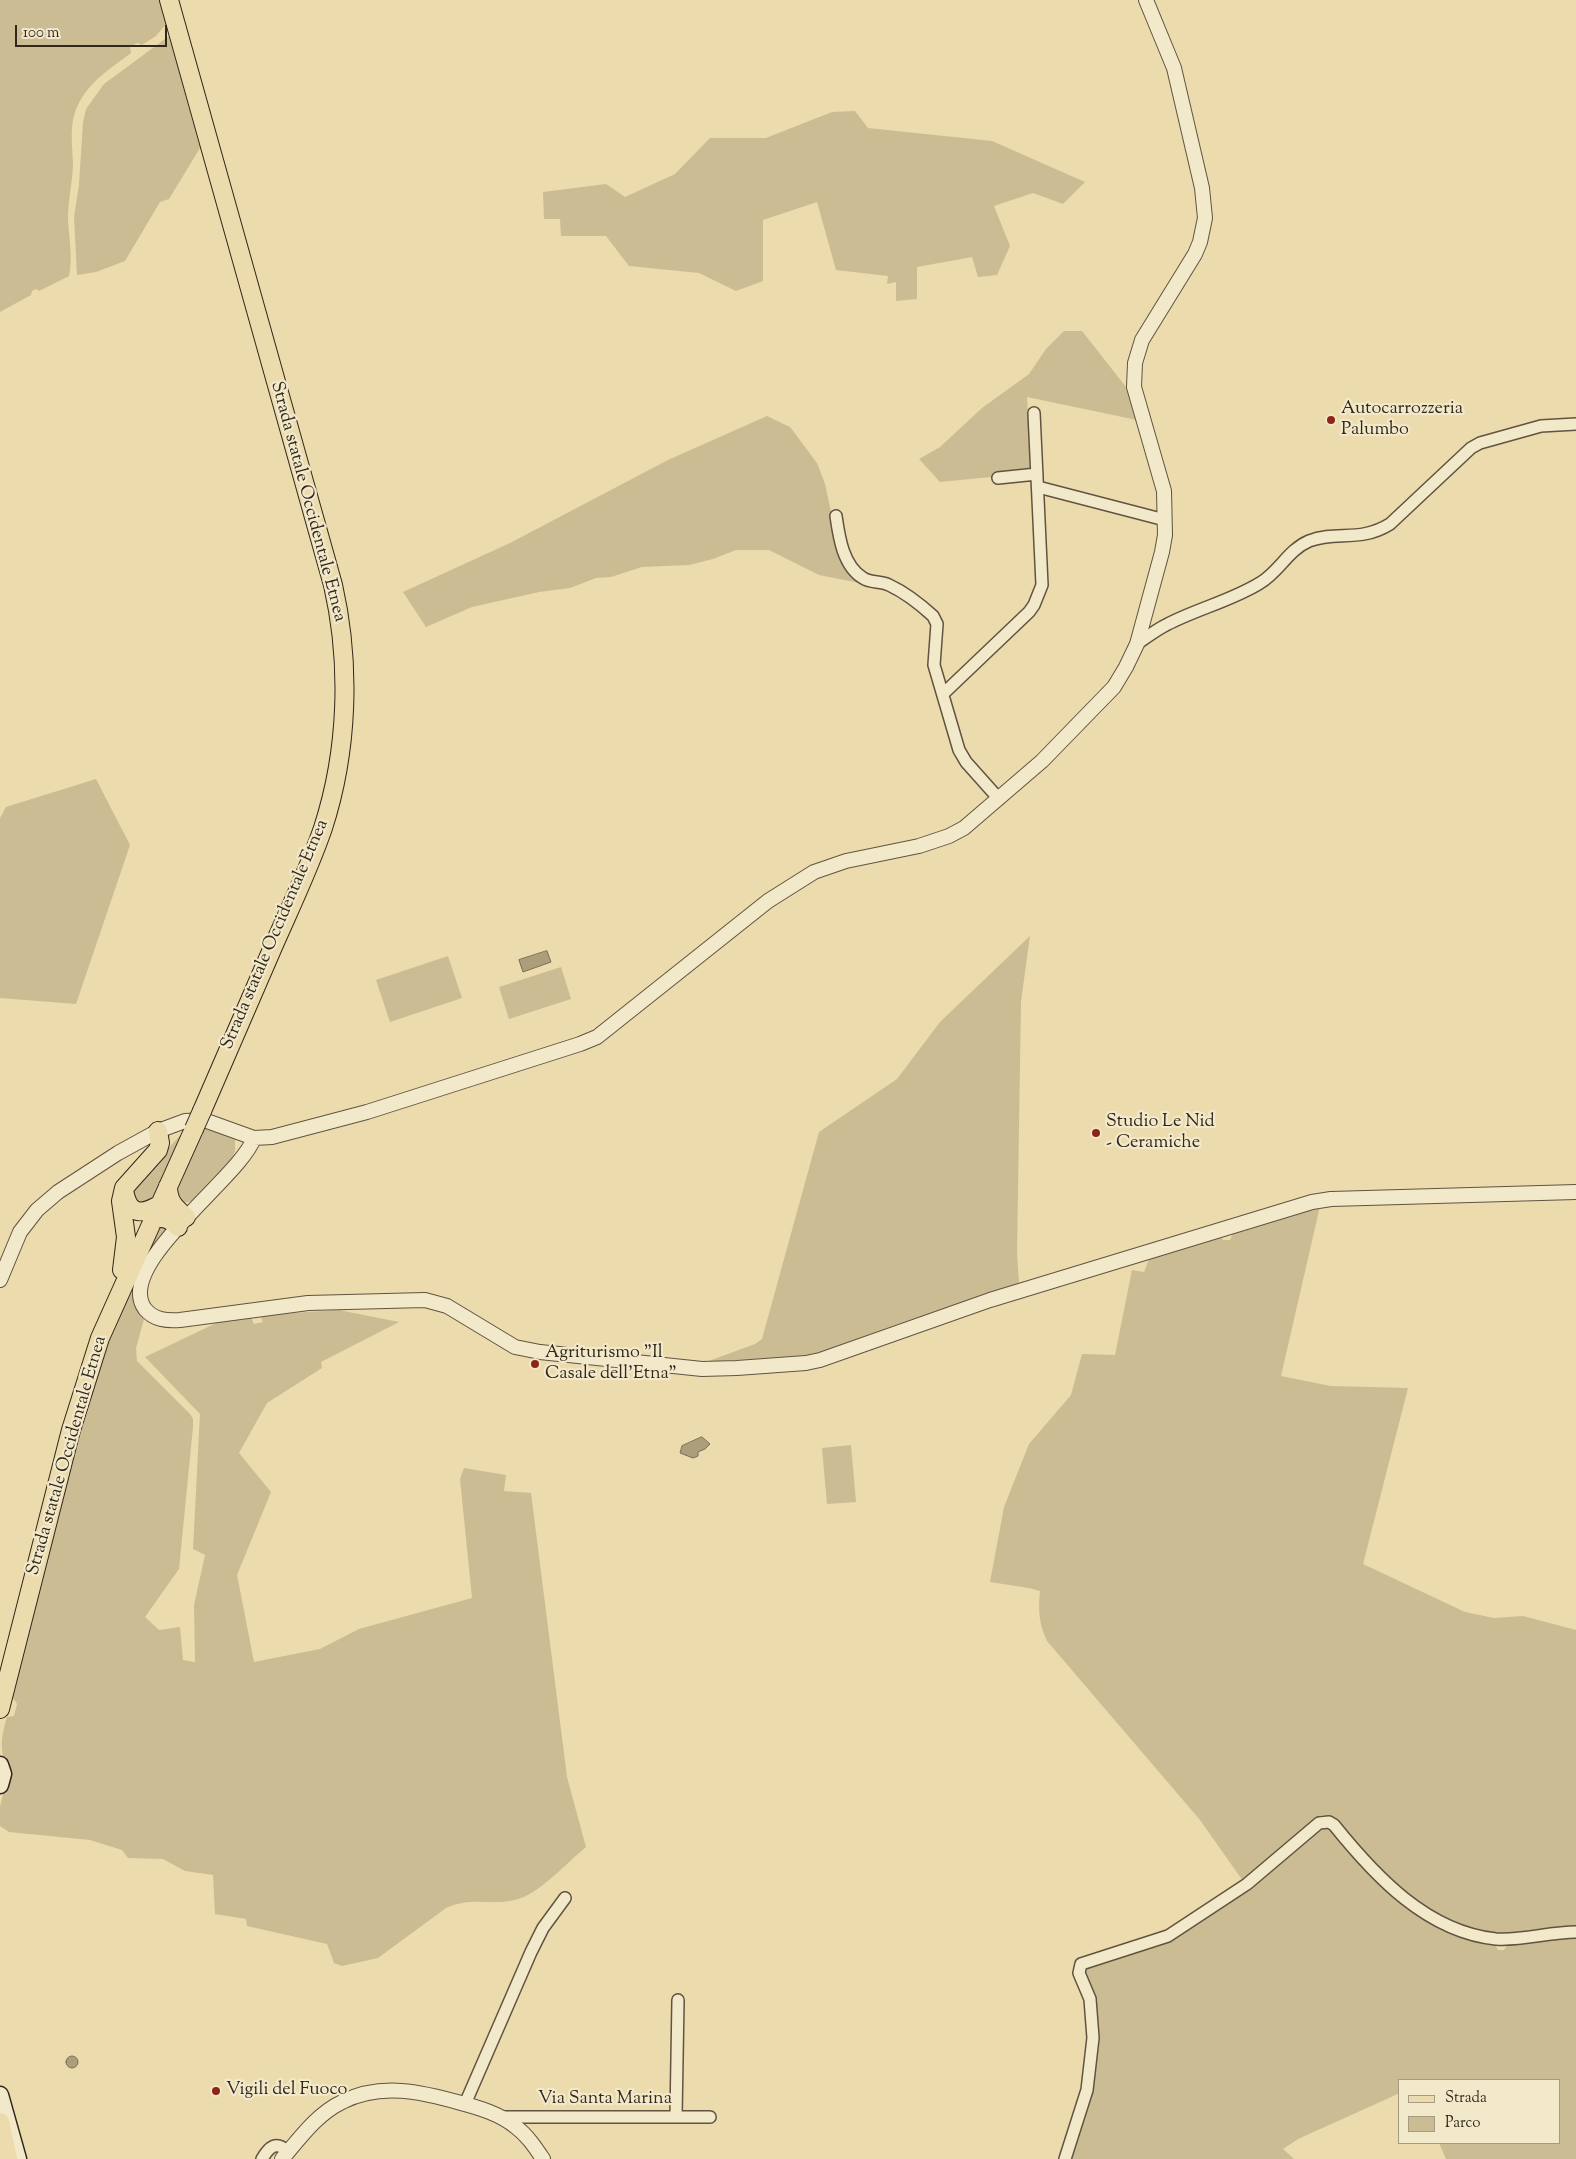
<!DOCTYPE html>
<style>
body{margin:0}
#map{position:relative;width:1576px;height:2159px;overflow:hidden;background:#ebdbad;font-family:"Sorts Mill Goudy",serif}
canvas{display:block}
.legend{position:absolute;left:1398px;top:2079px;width:162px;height:65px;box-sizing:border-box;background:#f2e8ca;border:1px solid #a59b84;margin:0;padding:6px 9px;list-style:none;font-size:15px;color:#31271b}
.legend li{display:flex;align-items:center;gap:10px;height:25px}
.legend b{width:25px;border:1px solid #a59b84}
.scale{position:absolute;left:15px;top:25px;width:152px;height:22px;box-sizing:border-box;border:2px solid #31271b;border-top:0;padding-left:6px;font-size:15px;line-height:18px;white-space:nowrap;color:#31271b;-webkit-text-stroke:4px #f2e8ca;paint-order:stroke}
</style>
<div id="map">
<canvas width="1576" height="2159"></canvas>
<ul class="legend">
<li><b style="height:6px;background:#ebdbad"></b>Strada</li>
<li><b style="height:14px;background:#cbbc94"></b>Parco</li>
</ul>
<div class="scale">100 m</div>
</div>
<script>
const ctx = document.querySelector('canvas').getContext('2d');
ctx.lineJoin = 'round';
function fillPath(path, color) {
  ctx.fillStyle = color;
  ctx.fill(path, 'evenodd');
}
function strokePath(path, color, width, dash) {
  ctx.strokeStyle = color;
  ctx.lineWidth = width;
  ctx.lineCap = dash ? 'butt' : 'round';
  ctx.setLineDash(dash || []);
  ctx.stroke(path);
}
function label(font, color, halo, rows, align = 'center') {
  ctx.font = font + ' "Sorts Mill Goudy",serif';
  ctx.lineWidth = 4.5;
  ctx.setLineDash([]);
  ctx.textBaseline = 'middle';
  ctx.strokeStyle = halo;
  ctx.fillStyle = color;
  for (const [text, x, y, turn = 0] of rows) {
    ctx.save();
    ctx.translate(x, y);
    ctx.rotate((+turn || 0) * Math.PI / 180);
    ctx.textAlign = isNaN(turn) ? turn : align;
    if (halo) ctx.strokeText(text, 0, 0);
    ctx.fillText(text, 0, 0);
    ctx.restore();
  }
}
fillPath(new Path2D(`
 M0,0H161L167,23L156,36L142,45L137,43L130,47L131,53C104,73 75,91 72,128C71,141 73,154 73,166C72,184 68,201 68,219C69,238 73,258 69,276L39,291L36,289L32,291L31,295L0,312Z
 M169,36L200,148L169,199L160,202L125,261L96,272L77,275L74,217L79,185L83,122L86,109L104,84Z
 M855,111L868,128L992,141L1085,182L1063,204L1033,193L994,206L1010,246L997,275L978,277L972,257L917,267V299L896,301V282L887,284L888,276L836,270L817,202L763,220V281L736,291L699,273L629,266L606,236H561L560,219H544L543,192L606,184L625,197L675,174L710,138H766L832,112Z
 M1064,331H1082L1130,392L1137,420L1027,397L1031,473L940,482L919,459L940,447L982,408L1029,374L1046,349Z
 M767,416L790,427L817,463L825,484L842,561L860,583L819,575L769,550H736L713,559L689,565L642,567L611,577L596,578L570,588L539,592L472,607L426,627L403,592L510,543L668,460Z
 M96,779L130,845L76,1004L0,998V818L6,807Z
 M1030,936L1021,1001L1017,1253L1019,1283L895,1325L813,1355L706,1362L755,1344L762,1339L819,1132L897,1079L940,1022Z
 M448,956L462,998L390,1022L376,980Z
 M561,967L571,999L509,1019L499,987Z
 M205,1126L230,1134L235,1139V1151L231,1159L191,1201L185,1203L180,1202L175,1187Z
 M187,1128L153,1198L148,1203L137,1206L131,1189Z
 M1320,1206L1281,1376L1331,1386L1408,1388L1363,1564L1465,1612L1494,1618L1523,1616L1576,1630V1929C1555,1931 1520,1937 1500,1935C1426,1929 1374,1868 1329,1815H1320L1243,1881L1200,1820L1047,1641C1039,1624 1038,1610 1040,1591L1029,1588L990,1582L1004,1507L1029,1444L1071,1395L1082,1354L1115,1355L1132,1270L1144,1272L1149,1259L1221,1236L1223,1240H1230L1233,1233Z
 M162,1225L165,1227L166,1233C151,1259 120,1292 144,1319L136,1348L137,1361L190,1414L193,1419V1427L179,1569L145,1617L159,1630L180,1627L183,1660L195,1662L194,1605L205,1555L193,1549L200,1414L145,1357L229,1317L250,1315L254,1324L263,1322L260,1315L339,1310L399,1322L321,1362L322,1368L267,1403L239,1453L271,1492L237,1575L254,1662L320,1649L359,1629L472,1598L460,1479L464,1468L506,1475L504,1491L531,1493L567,1777L586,1847C566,1863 540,1894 515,1900C489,1906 473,1896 446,1908L378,1958L342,1966L334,1963L327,1944L247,1926L246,1919L215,1914L213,1875L185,1871L163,1859L128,1858L122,1850L90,1840L9,1832L0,1826V1807L8,1773C0,1751 0,1740 7,1717L14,1716L17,1704L11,1695L79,1432L109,1342L158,1227Z
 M851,1445L856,1502L827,1504L822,1448Z
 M1327,1826L1372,1874L1425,1921L1460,1936L1495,1945L1498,1950H1504L1509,1943L1543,1941L1576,1935V2159H1446L1439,2143H1560V2080H1400V2093L1298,2139L1283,2149L1294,2159H1068L1093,2068L1083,1968L1170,1939L1320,1827Z`), '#cbbc94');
const water = new Path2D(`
 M547,951L551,962L523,972L519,960Z
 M702,1437L710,1444L705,1449L698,1452V1456L693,1458L680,1453L682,1446Z
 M66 2062a6 6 0 1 1 12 0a6 6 0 1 1-12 0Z`);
fillPath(water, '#ac9e7b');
strokePath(water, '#7b6e55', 1);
const minor = new Path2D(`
 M998,478L1037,474
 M1038,487L1165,520
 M836,516C839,537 843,566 863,578C870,583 881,581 889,585C904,592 921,605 933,616L937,624L934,665L959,750L966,762L999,799
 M1137,644C1147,637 1156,630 1166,625C1196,609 1231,601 1260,583C1279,572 1288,550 1309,541C1337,530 1359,543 1390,524L1471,448L1480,443L1541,426L1576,424
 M943,694L1029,612L1034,605L1042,585L1034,413
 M465,2104L531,1952L543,1928L565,1898
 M501,2117H710
 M676,2117L678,2000
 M262,2159C269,2147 276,2140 288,2152
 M1065,2159L1087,2090L1093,2038L1090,1999L1079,1973L1081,1964L1168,1936L1247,1884L1319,1823L1329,1822L1334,1825C1375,1876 1427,1932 1496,1939C1522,1941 1549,1932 1576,1932`);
const tertiary = new Path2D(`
 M254,1138C241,1177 113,1265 145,1309C154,1320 167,1321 180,1320L308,1303L425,1300L447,1306L515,1347L540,1352L702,1369L737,1368L806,1363L820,1360L990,1300L1312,1202L1331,1199L1576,1192
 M0,1280L20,1232L37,1210L58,1192L118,1153L158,1131L185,1121L204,1120L254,1138L272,1137L367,1112L580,1044L597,1037L768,901L814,872L846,861L919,846L949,836L964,828L1042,761L1114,687L1126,667L1137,644L1162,552L1165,535L1164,491L1134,387L1135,363L1142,340L1195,254L1200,242L1205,218L1202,188L1174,68L1146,0
 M282,2159C300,2138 317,2114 342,2102C381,2082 422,2092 461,2103C480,2108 500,2114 516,2127C527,2135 535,2147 543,2159`);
const secondary = new Path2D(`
 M0,1765L3,1774L0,1785
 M0,2095L18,2159`);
const primary = new Path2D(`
 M169,0L333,585C351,664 348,751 323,828C309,869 290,908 273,947C249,1002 226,1056 202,1111
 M168,1186C168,1201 174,1207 186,1217
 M124,1190C128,1214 140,1216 159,1205
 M152,1219C164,1216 169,1219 178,1227
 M122,1270L126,1237L121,1201L124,1188L158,1150L160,1143L158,1131
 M0,1709L71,1430L100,1338L194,1129
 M0,2122L8,2159`);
strokePath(minor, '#605440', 14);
strokePath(tertiary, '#605440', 16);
strokePath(secondary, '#31271b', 19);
strokePath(primary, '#31271b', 20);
strokePath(minor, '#f2e8ca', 11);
strokePath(tertiary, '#f2e8ca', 14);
strokePath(secondary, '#f2e8ca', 16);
strokePath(primary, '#ebdbad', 18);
const primaryBridge = new Path2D(`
 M194,1129L202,1111`);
strokePath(primaryBridge, '#31271b', 20, []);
strokePath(primaryBridge, '#ebdbad', 18);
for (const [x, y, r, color] of [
 [1331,420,5,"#8f2418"],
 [1096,1133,5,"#8f2418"],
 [535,1364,5,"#8f2418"],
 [216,2091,5,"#8f2418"]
]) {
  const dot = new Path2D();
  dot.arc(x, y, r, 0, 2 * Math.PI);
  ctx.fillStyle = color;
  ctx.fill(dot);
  strokePath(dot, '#f2e8ca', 2);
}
label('18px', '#31271b', '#f2e8ca', [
 ["Autocarrozzeria",1341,410],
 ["Palumbo",1341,431],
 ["Studio Le Nid",1106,1123],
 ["- Ceramiche",1106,1144],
 ["Agriturismo \"Il",545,1354],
 ["Casale dell'Etna\"",545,1375],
 ["Vigili del Fuoco",226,2091]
], 'left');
label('18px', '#31271b', '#f2e8ca', [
 ["Strada statale Occidentale Etnea",307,502,75],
 ["Strada statale Occidentale Etnea",276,935,-67],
 ["Strada statale Occidentale Etnea",68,1456,-74],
 ["Via Santa Marina",605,2100]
]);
</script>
